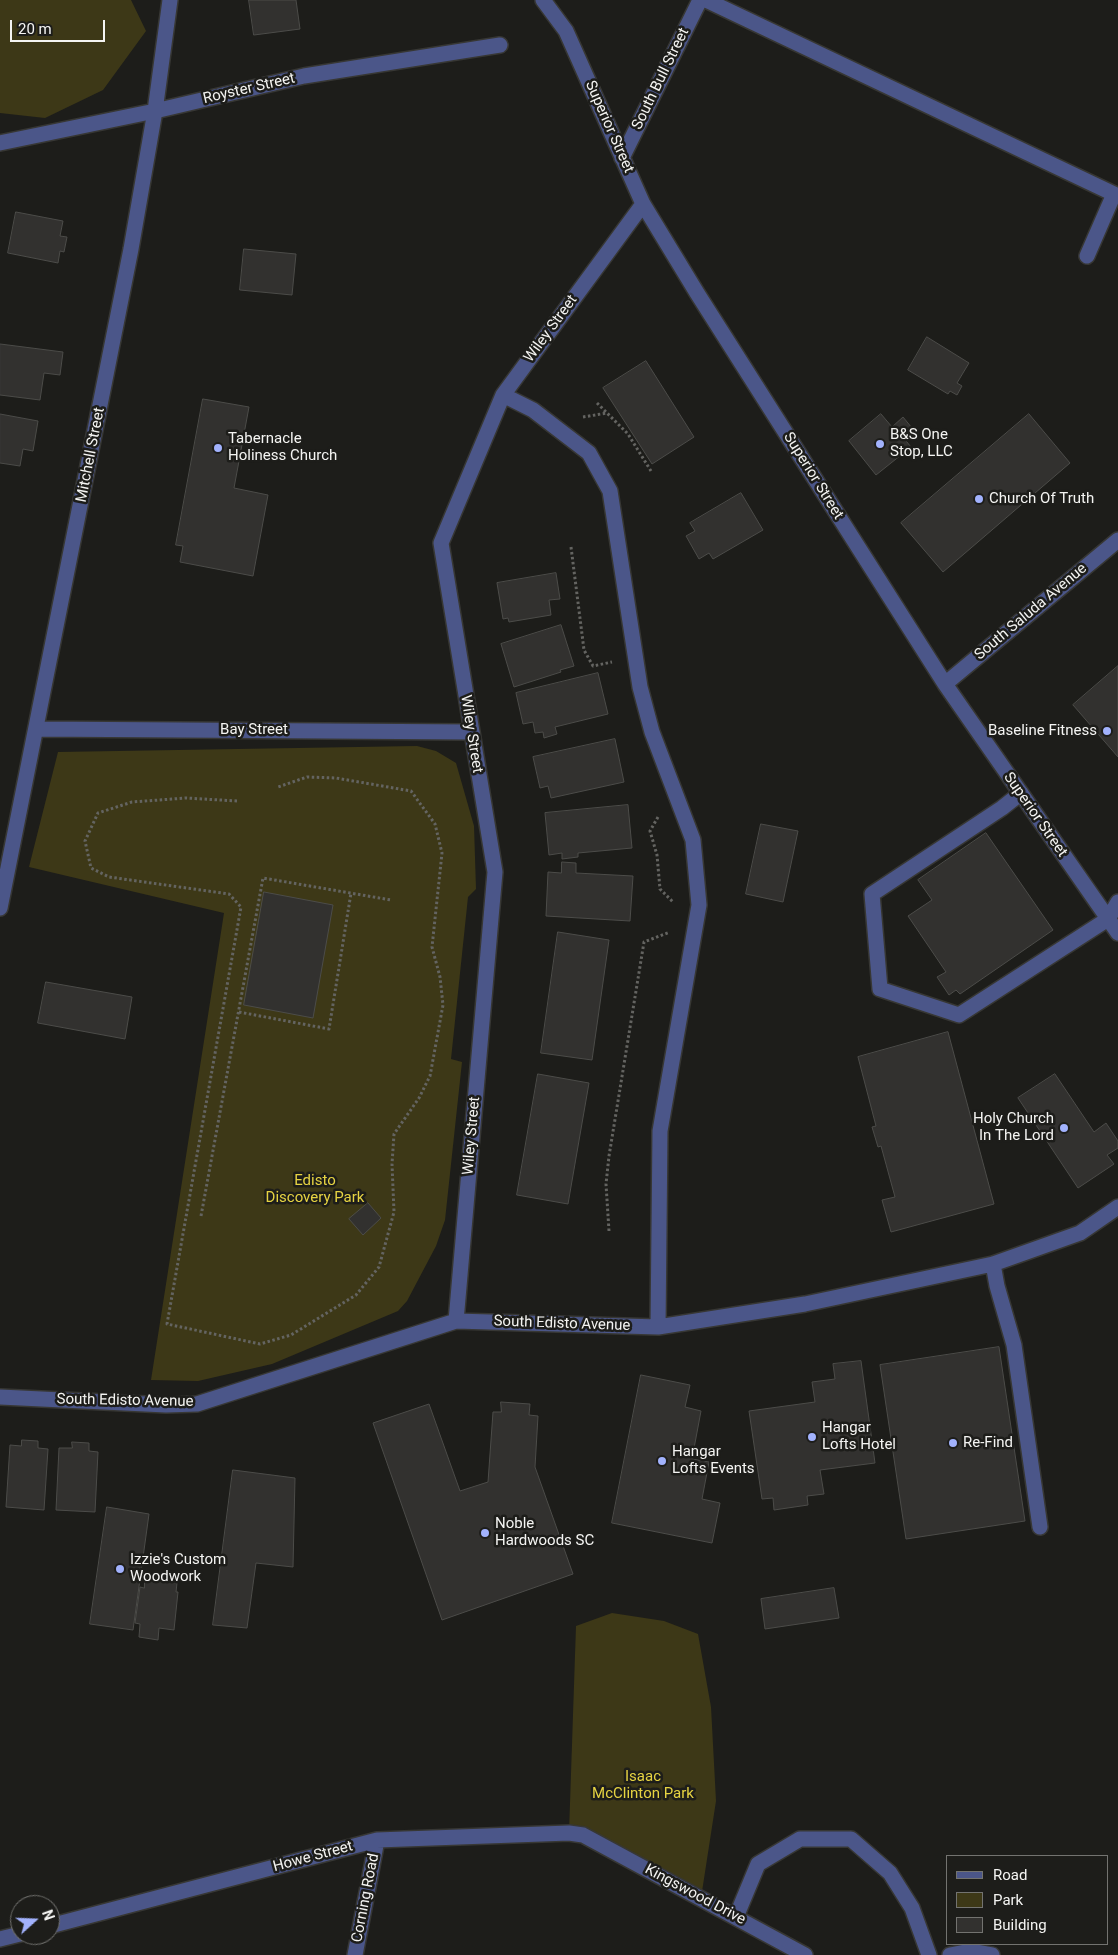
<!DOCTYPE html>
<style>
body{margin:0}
#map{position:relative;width:1118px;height:1955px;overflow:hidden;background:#1d1d1a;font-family:Roboto,sans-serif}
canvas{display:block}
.legend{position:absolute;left:946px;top:1855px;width:162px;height:90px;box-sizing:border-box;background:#1d1d1a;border:1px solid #737370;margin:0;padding:6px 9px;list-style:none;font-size:15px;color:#f4f4f2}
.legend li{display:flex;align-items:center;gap:10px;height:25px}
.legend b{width:25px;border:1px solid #737370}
.north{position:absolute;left:10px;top:1895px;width:50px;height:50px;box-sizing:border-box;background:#1d1d1a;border:1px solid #737370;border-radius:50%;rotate:70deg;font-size:14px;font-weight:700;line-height:20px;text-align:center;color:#f4f4f2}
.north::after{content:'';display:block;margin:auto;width:18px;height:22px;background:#a2b2fd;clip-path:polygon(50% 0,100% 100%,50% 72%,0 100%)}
.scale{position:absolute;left:10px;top:20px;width:95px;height:22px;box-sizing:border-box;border:2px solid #f4f4f2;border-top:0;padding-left:6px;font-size:15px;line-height:18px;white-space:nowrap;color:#f4f4f2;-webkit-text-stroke:4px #1d1d1a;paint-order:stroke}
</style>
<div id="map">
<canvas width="1118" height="1955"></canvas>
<ul class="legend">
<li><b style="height:6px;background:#4b5689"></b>Road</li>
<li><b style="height:14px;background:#3d3817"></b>Park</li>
<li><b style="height:14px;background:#32312f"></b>Building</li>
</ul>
<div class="north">N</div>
<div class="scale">20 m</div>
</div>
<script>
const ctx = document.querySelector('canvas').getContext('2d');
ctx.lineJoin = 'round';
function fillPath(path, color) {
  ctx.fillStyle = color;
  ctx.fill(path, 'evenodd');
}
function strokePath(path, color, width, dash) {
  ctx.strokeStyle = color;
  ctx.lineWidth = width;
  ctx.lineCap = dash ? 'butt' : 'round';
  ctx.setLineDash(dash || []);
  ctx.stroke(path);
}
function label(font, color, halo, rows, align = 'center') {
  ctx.font = font + ' Roboto,sans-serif';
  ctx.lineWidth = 5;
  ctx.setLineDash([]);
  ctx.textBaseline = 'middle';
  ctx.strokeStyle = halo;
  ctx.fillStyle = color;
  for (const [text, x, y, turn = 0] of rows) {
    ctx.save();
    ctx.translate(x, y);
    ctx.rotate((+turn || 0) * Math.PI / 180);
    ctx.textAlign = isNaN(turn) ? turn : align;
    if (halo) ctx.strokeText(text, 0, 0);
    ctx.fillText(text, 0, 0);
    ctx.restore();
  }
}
fillPath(new Path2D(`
 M0,0H131L146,31L103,90L45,118L0,113Z
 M417,746L436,751L456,763L474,826L476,889L468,897L451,1059L462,1062L445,1220L436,1246L407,1301L398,1311L272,1364L198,1381L151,1380L224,913L29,867L58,752Z
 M612,1613L664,1621L698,1634L711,1707L716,1801L701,1898L569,1833L576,1626Z`), '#3d3817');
const building = new Path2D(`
 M249,0H296L300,29L254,35Z
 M16,212L63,221L60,236L67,237L64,252L60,251L58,263L8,253Z
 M244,249L296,254L292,295L240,290Z
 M927,337L969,363L957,383L962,386L957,395L950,391L948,394L908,370Z
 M0,344L63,352L60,375L44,373L40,400L0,395Z
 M646,361L694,437L652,464L603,388Z
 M203,399L249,407L234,488L268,495L253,576L180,562L183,546L176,545Z
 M0,414L38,421L33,451L23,449L20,466L0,463Z
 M881,414L892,427L903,417L912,428L902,436L911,447L876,475L849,441Z
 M1029,414L1070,463L943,572L901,523Z
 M741,493L763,530L713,559L709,553L699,559L686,536L695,531L690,523Z
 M556,573L560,599L549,600L551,615L509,622L508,618L503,619L497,583Z
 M561,625L574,666L560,670L561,672L514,687L501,644Z
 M1118,666V757L1073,705Z
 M598,673L608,714L555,727L557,734L544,738L543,732L535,733L533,722L523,724L516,693Z
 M615,739L624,782L551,798L548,786L540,788L533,757Z
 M628,805L632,848L578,853V857L562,859V853L549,855L545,813Z
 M761,824L798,831L783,902L746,894Z
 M986,833L1053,930L960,994L956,990L949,995L937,977L946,972L908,916L932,900L918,880Z
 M562,862L576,863V873L633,876L630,921L546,916L548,872L561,873Z
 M264,892L333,905L313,1018L244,1005Z
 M558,932L609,940L592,1060L541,1053Z
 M46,982L132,997L125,1039L38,1023Z
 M948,1032L994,1204L891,1232L882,1200L895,1197L881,1146L878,1147L872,1127L876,1126L858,1057Z
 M538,1074L589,1083L568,1204L517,1195Z
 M1055,1074L1094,1132L1106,1123L1118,1141V1148L1107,1155L1114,1164L1078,1188L1018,1098Z
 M368,1203L381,1218L363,1235L349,1219Z
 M999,1347L1025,1521L906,1539L880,1365Z
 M861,1361L875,1463L820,1470L824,1494L807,1496L808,1505L774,1510L773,1498L762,1499L749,1411L815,1402L812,1382L835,1379L833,1364Z
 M641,1375L690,1385L685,1407L701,1411L692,1459L709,1462L702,1499L720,1503L712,1543L612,1523Z
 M501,1402L530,1404L529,1415L538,1416L535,1467L573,1574L442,1620L373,1423L429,1404L460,1491L488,1482L493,1412H501Z
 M22,1440L38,1441V1448L48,1449L44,1510L6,1507L10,1445L21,1446Z
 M72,1442L89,1443V1451L98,1452L95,1512L56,1510L59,1448H72Z
 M233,1470L295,1478L293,1567L256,1563L247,1628L213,1625Z
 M107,1507L149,1514L133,1630L90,1624Z
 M145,1579L177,1583L176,1592H178L174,1630L159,1628L158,1640L139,1637L140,1624L135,1623L140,1587L144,1588Z
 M834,1588L839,1618L765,1629L761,1599Z`);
fillPath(building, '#32312f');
strokePath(building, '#4c4c49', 1);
const minor = new Path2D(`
 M543,0L566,31L643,204L697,293L945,684L1118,933
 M706,0L1114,194L1087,256
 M0,143L155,111L304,76L500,45
 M622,158L700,0
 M503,395L533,410L589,453L610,491L640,687L652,732L693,840L699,905L660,1131L658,1327
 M945,684L1118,540
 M37,729L471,732
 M1021,793L1002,808L872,894L880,989L959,1015L1108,919L1118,902
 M0,908L131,249L155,111L170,0
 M993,1264L997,1286L1014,1345L1040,1527
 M456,1321L495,872L441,543L503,395L643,204
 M0,1397L166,1405L197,1404L456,1321L658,1327L805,1304L993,1264L1080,1233L1118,1207
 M736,1917L758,1864L800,1839H851L890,1873L912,1908L929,1955
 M50,1926L377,1840L569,1833L583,1835L805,1955
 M0,1939L20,1934
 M355,1955L377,1840
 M950,1955L970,1951L992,1955`);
strokePath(minor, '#373734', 18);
strokePath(new Path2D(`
 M597,403L628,434L651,471
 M583,417L607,413
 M571,547L584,650L593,666L612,662
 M237,801L186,798L132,802L98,813L85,841L91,868L109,877L229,894L241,907L167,1324L260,1344L291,1335L356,1295L379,1267L394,1212L392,1164L394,1134L419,1098L430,1076L443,1005L440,977L432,947L442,853L435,824L411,791L336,778L307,777L278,787
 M658,817L650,831L657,855L660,889L673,902
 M239,1012L329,1029L351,893
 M201,1216L263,878L391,900
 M609,1231L606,1184L609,1156L644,942L670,932`), '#646461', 3, [2.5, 2.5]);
strokePath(minor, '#4b5689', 15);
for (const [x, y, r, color] of [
 [880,444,5,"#a2b2fd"],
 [218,448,5,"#a2b2fd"],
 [979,499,5,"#a2b2fd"],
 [1107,731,5,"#a2b2fd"],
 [1064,1128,5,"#a2b2fd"],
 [812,1437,5,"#a2b2fd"],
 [953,1443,5,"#a2b2fd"],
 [662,1461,5,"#a2b2fd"],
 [485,1533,5,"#a2b2fd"],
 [120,1569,5,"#a2b2fd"]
]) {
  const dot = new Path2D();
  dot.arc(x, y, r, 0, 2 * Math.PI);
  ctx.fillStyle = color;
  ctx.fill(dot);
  strokePath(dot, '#1d1d1a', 2);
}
label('15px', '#f4f4f2', '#1d1d1a', [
 ["South Bull Street",661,79,-64],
 ["Royster Street",249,89,-13],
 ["Superior Street",609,127,66],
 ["Wiley Street",551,329,-54],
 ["Mitchell Street",91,455,-79],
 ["Superior Street",813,476,58],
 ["South Saluda Avenue",1031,612,-40],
 ["Bay Street",254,730],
 ["Wiley Street",471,734,81],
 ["Superior Street",1035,815,55],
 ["Wiley Street",472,1136,-85],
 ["South Edisto Avenue",562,1324,2],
 ["South Edisto Avenue",125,1401,1],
 ["Howe Street",313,1857,-15],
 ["Kingswood Drive",695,1895,28],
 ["Corning Road",366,1898,-79]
]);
label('15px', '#f4f4f2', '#1d1d1a', [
 ["B&S One",890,435],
 ["Stop, LLC",890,452],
 ["Tabernacle",228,439],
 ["Holiness Church",228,456],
 ["Church Of Truth",989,499],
 ["Baseline Fitness",1097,731,"right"],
 ["Holy Church",1054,1119,"right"],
 ["In The Lord",1054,1136,"right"],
 ["Hangar",822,1428],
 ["Lofts Hotel",822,1445],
 ["Re-Find",963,1443],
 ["Hangar",672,1452],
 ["Lofts Events",672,1469],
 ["Noble",495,1524],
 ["Hardwoods SC",495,1541],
 ["Izzie's Custom",130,1560],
 ["Woodwork",130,1577]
], 'left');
label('15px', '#e6d342', '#1d1d1a', [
 ["Edisto",315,1181],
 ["Discovery Park",315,1198],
 ["Isaac",643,1777],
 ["McClinton Park",643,1794]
]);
</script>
